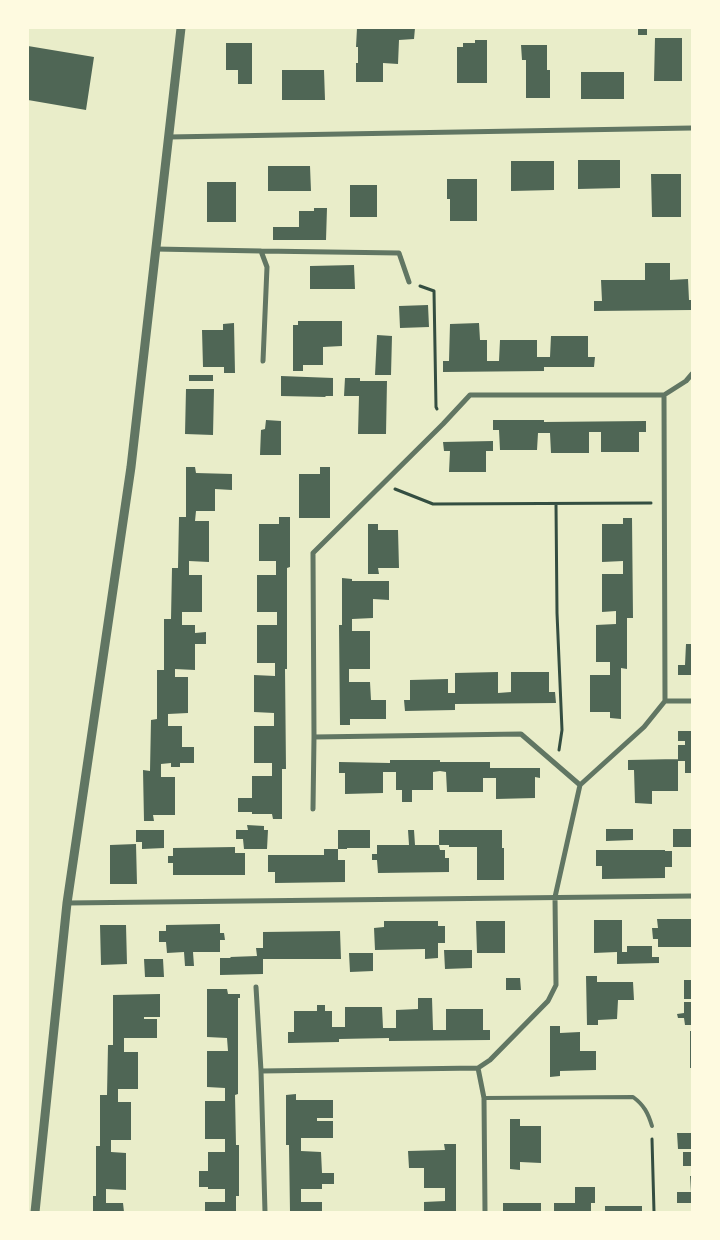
<!DOCTYPE html>
<style>
body{margin:0}
#map{position:relative;width:720px;height:1240px;overflow:hidden;background:#e9edc9;font-family:"Fira Sans Condensed",sans-serif}
canvas{display:block}
.frame{position:absolute;inset:0;border:29px solid #fefae0;pointer-events:none}
</style>
<div id="map">
<canvas width="720" height="1240"></canvas>
<div class="frame"></div>
</div>
<script>
const ctx = document.querySelector('canvas').getContext('2d');
ctx.lineJoin = 'round';
function fillPath(path, color) {
  ctx.fillStyle = color;
  ctx.fill(path, 'evenodd');
}
function strokePath(path, color, width, dash) {
  ctx.strokeStyle = color;
  ctx.lineWidth = width;
  ctx.lineCap = dash ? 'butt' : 'round';
  ctx.setLineDash(dash || []);
  ctx.stroke(path);
}
fillPath(new Path2D(`
 M357,28H415L414,39L399,40L398,64L383,63V82H356V63H358V47H356Z
 M638,28H647V35H638Z
 M655,38H682V81H654Z
 M475,40H487V83H457V47H463V43H475Z
 M226,43H252V84H238V70H226Z
 M521,45H547V70H550V98H526V60H522Z
 M28,46L94,57L86,110L28,100Z
 M282,70H324L325,100H282Z
 M581,72H624V99H581Z
 M578,160H620V188L578,189Z
 M511,161H554V190L511,191Z
 M268,166H310L311,191H268Z
 M651,174H681V217H652Z
 M447,179H477V221H450V199H447Z
 M207,182H236V222H207Z
 M350,185H377V217H350Z
 M314,208H327L326,240H273V227H299V211H314Z
 M645,263H670V280L688,279L689,300H692V310L594,311V301H602L601,280H645Z
 M354,265L355,289H310V266Z
 M428,305L429,327L400,328L399,306Z
 M298,321H342V346L323,347V365H303V371H293V325H298Z
 M234,323L235,373H224V367H203L202,330H223V324Z
 M479,323L480,340H487V361H499L500,340H537V357H550L551,336H588V357H595L594,367H544V371L443,372V361H449L450,324Z
 M377,335L392,336L391,375H375Z
 M189,375H213V381H189Z
 M281,376L333,378V396H325L326,397L281,396Z
 M345,378H360V381H387L386,434H358L359,396H344Z
 M186,389H214L213,435L185,434Z
 M266,420L281,421V455H260L261,430L265,429Z
 M493,420H544V422L646,421V432H639V452H601V432H589V453H551L550,433H538L537,450H500L499,430H493Z
 M493,441V451H486V472H449L450,451H444L443,442Z
 M186,467H195L196,473L232,474V490L215,489V511H196L195,521H209V562L189,561V575H202V612H182V625H195V633L206,632V644H195V670L175,669V677H188V713L168,714V726H182V747H194V763H180V767H171V763L161,764V777H175V815H153L154,821H144L143,770L150,771L151,720L157,719V670H164V619H171L172,568H178L179,517H186Z
 M320,467H330V518H299V474H320Z
 M279,517H290V567L287,568V669H285L286,769H282V819H273L272,814H252V812H238V798H252V776H272V763H254V726H274V713L254,712V675L275,676V663H257V625H277V612H257V575H276V561H259V524H279Z
 M623,518H632L633,618H627V669L621,668V719L610,718V712H590V675H610V662H596V625L616,624V611L602,612V574H623V561L602,562V524H623Z
 M368,524H378V530H398L399,568H378L379,574H368Z
 M342,578L352,579V581H389V600L373,599V618L352,619V631H370V669H349V682H370L371,700H386V719H350V725H340L339,625H342Z
 M686,644H692V675H678V665H685Z
 M498,672V693L511,692V672H549V692H555L556,703L455,704V710L405,711L404,700H410V680L448,679V693H455V673Z
 M678,731H692V773H685V761H678V745H685V741H678Z
 M678,759V791H652V804L635,803L634,770H628V760Z
 M390,760H440V762H490V768H540V778L535,777V798L496,799V778H483V792H447L446,772L440,771L433,772V790H412V802H402V790H396V772H383V793L345,794V773H339V762L390,763Z
 M247,825L264,826V830H268L267,849H244L243,839H236V830H248Z
 M606,829H633V840L606,841Z
 M673,829H692V847H673Z
 M136,830H164V848L142,849V842H136Z
 M338,830H370V848H347V849H338Z
 M408,830H414L415,845H439V830H502V848H504V880H477V847H449V845H439L440,850H445V858H449V872L378,873L377,860H372V854H377V845H409Z
 M136,844L137,884H110V845Z
 M235,847V853H245V875H173V863H168V856H173V848Z
 M324,849H338V860H345V882L275,883V872H268V855H324Z
 M596,850H665V851H672V867H665V878L602,879V866H596Z
 M657,919H692V947H658V939H653L652,928H658Z
 M594,920H622V952H627V946H652V957H659V963L617,964V952L594,953Z
 M384,921H438V926H445V943H438V958L425,959V949L375,950L374,928L384,927Z
 M476,921H505V953H477Z
 M220,924V933H224L225,940H220V952H193L194,966H185L184,952L167,953L166,942H159V931H166V925Z
 M100,925H126L127,964L101,965Z
 M340,931L341,959H263V974L220,975V958H231L230,957L257,956L256,948H263V932Z
 M444,950H472V968L445,969Z
 M349,953H373V971L350,972Z
 M144,959H163L164,977H145Z
 M586,976H597V982H633L634,1000H618L617,1019L598,1020V1025H587Z
 M506,978H520L521,990H506Z
 M684,980H692V999H684Z
 M207,989H227L228,994H240V998H238V1094L235,1095L236,1145H239V1196H236V1212H205V1202H225V1189H208V1187H199V1171H208V1152H225V1139H205V1101H225V1088L207,1087V1051H228L227,1038L207,1037Z
 M160,994V1017H144V1019H157V1038H124V1052H138V1089H118V1102H131V1140H111V1152L126,1153V1190L106,1189V1203H123L124,1212H93V1196H96V1146H100V1095H107L108,1045H113V995Z
 M418,998H432L433,1030H446V1009H483V1030H490V1040L389,1041V1038L339,1039V1042L288,1043V1032H294V1011H317V1005H325V1011H332V1027H345V1007H382L383,1028H396V1010L418,1009Z
 M684,1002H692V1025H685L684,1018H678L677,1014L684,1013Z
 M550,1026H560V1033L580,1032V1051H596V1070L560,1071V1076L550,1077Z
 M690,1031H692V1068H690Z
 M296,1094V1100H333V1118H317V1121H333V1138H301V1151L321,1152L322,1173H334V1184H322V1189H301V1202H322V1212H290L289,1145H286V1095Z
 M510,1119H520V1126H541V1163L520,1162V1170L510,1169Z
 M677,1133H692V1149H678Z
 M444,1144H456V1212H424V1202L445,1201V1188H424V1168H409L408,1151L445,1150Z
 M683,1152H692V1166H683Z
 M690,1176H692V1203H677V1192H691Z
 M575,1187H595V1203H591V1212H554V1203H575Z
 M503,1203H541V1212H503Z
 M605,1206H642V1212H605Z`), '#4f6655');
strokePath(new Path2D(`
 M420,286L434,291L436,407L437,409
 M395,489L433,504L651,503
 M556,504L557,613L562,730L559,750
 M652,1139L654,1212`), '#344e41', 3);
strokePath(new Path2D(`
 M484,1098L633,1097C644,1105 648,1113 652,1126`), '#617663', 4);
strokePath(new Path2D(`
 M168,137L692,128
 M155,249L261,251L267,267L263,361
 M261,251L399,253L409,282
 M665,701H692
 M314,737L521,734L580,785
 M313,809L314,737L313,553L443,424L470,395H664
 M67,903L692,896
 M256,987L261,1071
 M265,1212L261,1071L478,1068
 M485,1212L484,1098L478,1068L490,1060L548,1001L556,985L555,897L580,785L644,727L665,701L664,395L686,381L692,374`), '#617663', 5);
strokePath(new Path2D(`
 M35,1212L67,903L131,467L181,28`), '#617663', 9);
</script>
